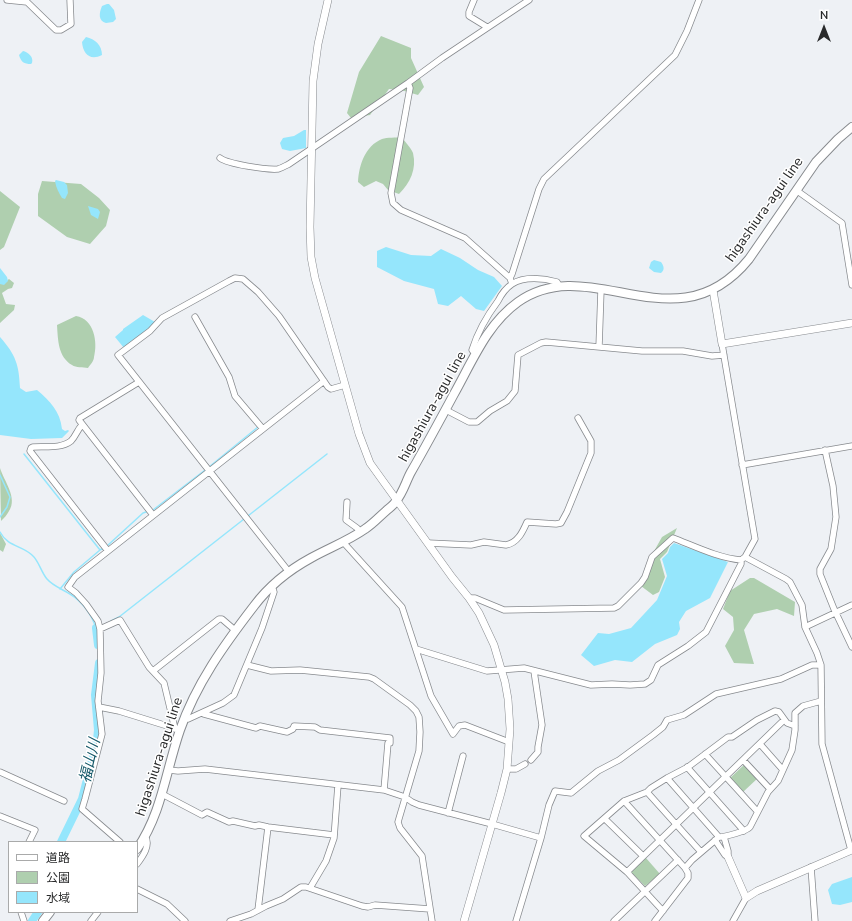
<!DOCTYPE html>
<meta charset="utf-8">
<style>
body{margin:0}
#map{position:relative;width:852px;height:921px;overflow:hidden;background:#eef1f5;font-family:"Nunito Sans","Noto Sans JP",sans-serif}
canvas{display:block}
.legend{position:absolute;left:8px;top:841px;width:130px;height:72px;box-sizing:border-box;background:#fff;border:1px solid #a9aaaa;margin:0;padding:5px 7px;list-style:none;font-size:12px;color:#292a2b}
.legend li{display:flex;align-items:center;gap:8px;height:20px}
.legend b{width:20px;border:1px solid #a9aaaa}
.north{position:absolute;left:804px;top:8px;width:40px;height:40px;-webkit-text-stroke:3px #fff;paint-order:stroke;rotate:0deg;font-size:11px;font-weight:700;line-height:16px;text-align:center;color:#292a2b}
.north::after{content:'';display:block;margin:auto;width:14px;height:18px;background:#292a2b;clip-path:polygon(50% 0,100% 100%,50% 72%,0 100%)}
</style>
<div id="map">
<canvas width="852" height="921"></canvas>
<ul class="legend">
<li><b style="height:5px;background:#fff"></b>道路</li>
<li><b style="height:11px;background:#afcfaf"></b>公園</li>
<li><b style="height:11px;background:#95e6fc"></b>水域</li>
</ul>
<div class="north">N</div>
</div>
<script>
const ctx = document.querySelector('canvas').getContext('2d');
ctx.lineJoin = 'round';
function fillPath(path, color) {
  ctx.fillStyle = color;
  ctx.fill(path, 'evenodd');
}
function strokePath(path, color, width, dash) {
  ctx.strokeStyle = color;
  ctx.lineWidth = width;
  ctx.lineCap = dash ? 'butt' : 'round';
  ctx.setLineDash(dash || []);
  ctx.stroke(path);
}
function label(font, color, halo, rows, align = 'center') {
  ctx.font = font + ' "Nunito Sans","Noto Sans JP",sans-serif';
  ctx.lineWidth = 3;
  ctx.setLineDash([]);
  ctx.textBaseline = 'middle';
  ctx.strokeStyle = halo;
  ctx.fillStyle = color;
  for (const [text, x, y, turn = 0] of rows) {
    ctx.save();
    ctx.translate(x, y);
    ctx.rotate((+turn || 0) * Math.PI / 180);
    ctx.textAlign = isNaN(turn) ? turn : align;
    if (halo) ctx.strokeText(text, 0, 0);
    ctx.fillText(text, 0, 0);
    ctx.restore();
  }
}
fillPath(new Path2D(`
 M381,36L411,48V58L424,87L418,95L401,90L389,89L370,115L351,118L347,113L359,72Z
 M402,137C405,142 411,148 413,153C417,169 410,183 399,194L388,190L383,184L376,181L364,187L358,182C359,165 365,146 382,139C387,137 396,138 402,137Z
 M42,181L81,184L99,198L110,210L106,226L90,244L67,237L38,216V194Z
 M0,191L20,207L4,247L0,250Z
 M9,279L14,283L12,288L8,289L2,293L6,304L15,305L14,310L0,323V283H4Z
 M76,316C94,319 98,342 94,357C94,361 90,365 88,368C83,367 76,368 72,365C58,357 58,340 57,325Z
 M0,468C4,481 18,498 9,511C7,515 4,518 1,521Z
 M677,528L667,552L660,559L665,577L659,592L653,595L641,586L652,567L653,553L662,537Z
 M0,533L6,544L3,552L0,550Z
 M750,578H754L795,602L794,616L777,609L754,614L744,630L754,664L734,663L725,646L734,630L733,617L723,609L730,591Z
 M745,764L758,778L743,792L730,778Z
 M646,858L660,874L645,886L631,872Z`), '#afcfaf');
fillPath(new Path2D(`
 M107,4H109L114,10L116,19L113,22L106,23C98,21 99,13 102,6Z
 M86,37C95,39 102,45 102,55C90,61 83,54 82,42Z
 M23,51C28,52 34,57 32,63L31,64C24,64 21,62 19,55Z
 M304,130H306V148L290,151L282,149L280,143L283,138L294,136Z
 M56,180L64,182L67,185L68,193L65,199L62,198C59,193 56,188 55,181Z
 M88,206L98,209L100,212L98,219L91,215Z
 M386,247L411,255L431,256L441,249L460,258L478,270L494,277L502,286L484,311L476,309L461,296L448,306L438,304L434,289L404,281L377,267V251Z
 M654,260L661,262C664,266 665,270 661,273L654,272L649,268L651,262Z
 M0,268L7,277L8,281L4,285L0,284Z
 M143,315L155,322L151,328L124,348L115,337L123,330V329Z
 M0,337C16,355 19,365 20,388L26,392L37,390C50,401 60,411 62,429L65,431L68,430L69,431L62,438L31,439L0,435Z
 M674,543L728,562L710,598L686,611L679,622L680,629L677,635L655,644L632,662L615,660L594,666L581,655L598,633L609,634L631,628L657,600L667,576L662,559L668,553L670,547Z
 M852,877V902L840,905L832,904L828,890L832,884Z`), '#95e6fc');
strokePath(new Path2D(`
 M24,454L100,550L74,572L60,589
 M0,475L10,497L7,507L0,517
 M153,510L209,467L258,427
 M0,532C8,547 21,545 32,555C39,561 41,572 47,579C53,586 62,589 70,594C82,601 92,615 96,628H98
 M100,550L107,546L143,513L149,511
 M111,621L119,617L327,454`), '#95e6fc', 1.5);
strokePath(new Path2D(`
 M96,628L98,645
 M61,842L82,799L97,740L98,730L95,695L99,663
 M32,921L38,912`), '#95e6fc', 8);
const minor = new Path2D(`
 M7,0L27,2L56,30H61L71,24L70,0
 M474,0L469,12V16L487,27
 M408,83L410,88L391,193L393,203L401,210L465,238L510,278
 M220,158C228,164 266,170 278,169C282,168 285,166 289,164L408,83L442,58L529,0
 M796,190L842,223L852,285
 M512,284L510,278L512,274L539,189L544,179L675,55L687,31L699,0
 M195,317L229,377L235,396L263,429
 M599,347L601,290
 M476,354L472,350C478,331 486,317 498,301C501,295 506,288 512,284C524,276 544,278 557,282L560,287
 M139,382L80,418L79,420L153,515
 M446,410L469,422H477L490,411L507,401L515,391L518,355L541,343L546,342L642,351H683L712,356L724,355
 M82,425C77,430 76,436 71,441C61,449 44,446 33,447L31,448L30,451L108,551
 M825,450L833,486L836,517L831,549L820,569V574L834,609L852,647
 M742,465L852,446
 M347,502L346,520L357,528L360,532
 M343,542L402,607L431,696L453,734L459,726L465,725L509,742
 M428,543L471,545L484,542L506,545C518,543 523,531 527,522L556,524L561,523L567,512L591,453V441L578,418
 M745,557L786,579L790,582L802,605L805,627L817,653L821,665L822,744L851,850
 M289,572L118,355L150,331L162,318L229,281L235,278L243,279L258,292L279,316L328,387L331,389L345,385
 M469,598H475L504,610L614,608L618,606L641,583L645,577L652,557L673,538C694,546 718,558 741,560
 M805,627L852,605
 M100,629L120,620L149,667L164,683L175,729
 M416,649L487,671L524,668L591,685L612,684L630,685L645,684L651,680L658,665L688,646L706,632L741,564V560L745,557L755,539L722,344
 M247,665L271,671L300,670L369,677L374,679L410,705L416,711L419,717L420,732L419,751L398,822L400,828L422,856L432,921
 M153,671L219,619H222L236,631
 M99,707L119,711L177,729
 M202,713L204,714L256,728L260,726L287,732L293,729L294,726L315,727L320,730L390,738V743H388L384,790
 M185,719H188L223,703L234,695L262,628L274,592L272,586
 M760,744L783,770
 M705,754L757,811
 M531,760L538,752V747L542,725L534,671
 M743,760L770,789
 M687,767L744,831
 M507,769H516L525,764
 M169,770L178,771L205,769L384,790L405,797L412,802L419,805L492,824L541,838
 M0,772L64,801
 M667,778L719,837
 M647,792L701,852
 M162,794L202,815L207,812L229,822L233,821L255,826L259,825L268,827L334,835
 M624,801L685,868
 M448,813L463,756
 M0,816L35,830L29,842
 M605,819L643,856
 M724,837L728,851V857
 M715,840L725,855L728,857
 M120,842L82,809L85,799L102,734L98,701L101,673L100,629L98,621L86,604L76,593L68,587L75,577L324,381
 M137,864C143,856 151,845 145,836
 M811,867L815,921
 M627,872L784,720
 M310,888L326,861L334,838L338,785
 M137,889L167,904L185,921
 M258,910L268,827
 M663,911L627,872L584,836L624,801L647,792L651,788L667,778L688,767L728,737H732L757,720L775,711L779,712L787,723L795,726
 M21,912L24,921
 M91,921L98,912
 M230,921L251,914L266,906L283,899L301,887H306L362,906L368,907L375,905L430,909
 M516,921L541,838L549,805L555,791L571,793L598,771L619,760L653,735L663,727L667,720L684,715L716,694L781,679L812,665H821
 M614,921L678,860
 M655,921L688,878V873L685,868L692,860L719,837C725,837 747,831 750,827L768,792L778,781L792,750L795,730V713L803,706L821,701
 M733,921L746,898`);
const tertiary = new Path2D(`
 M328,0L318,44L313,81L310,227L311,257L315,278L359,434L370,463L452,577L469,598L479,613L494,645L505,682L508,699L510,729L507,769L501,793L464,921
 M713,290L722,344L852,323
 M728,857L746,898L757,891L852,850`);
const secondary = new Path2D(`
 M137,849C162,813 166,770 180,730C196,684 224,645 254,606C269,586 289,570 311,558C329,548 348,541 365,529C373,524 379,517 386,511C389,508 394,505 396,501C403,493 406,481 411,472C426,446 440,420 454,394C472,362 487,324 518,302C591,250 676,349 749,259L816,162L838,139L852,127
 M43,921L50,912`);
strokePath(minor, '#878a8e', 7);
strokePath(tertiary, '#878a8e', 8);
strokePath(secondary, '#878a8e', 10);
strokePath(minor, '#fff', 5.5);
strokePath(tertiary, '#fff', 7);
strokePath(secondary, '#fff', 8);
label('14px', '#292a2b', '#fff', [
 ["higashiura-agui line",765,210,-55],
 ["higashiura-agui line",433,407,-61],
 ["higashiura-agui line",160,757,-72]
]);
label('italic 15px', '#165969', '#fff', [
 ["福山川",91,761,-77]
]);
</script>
